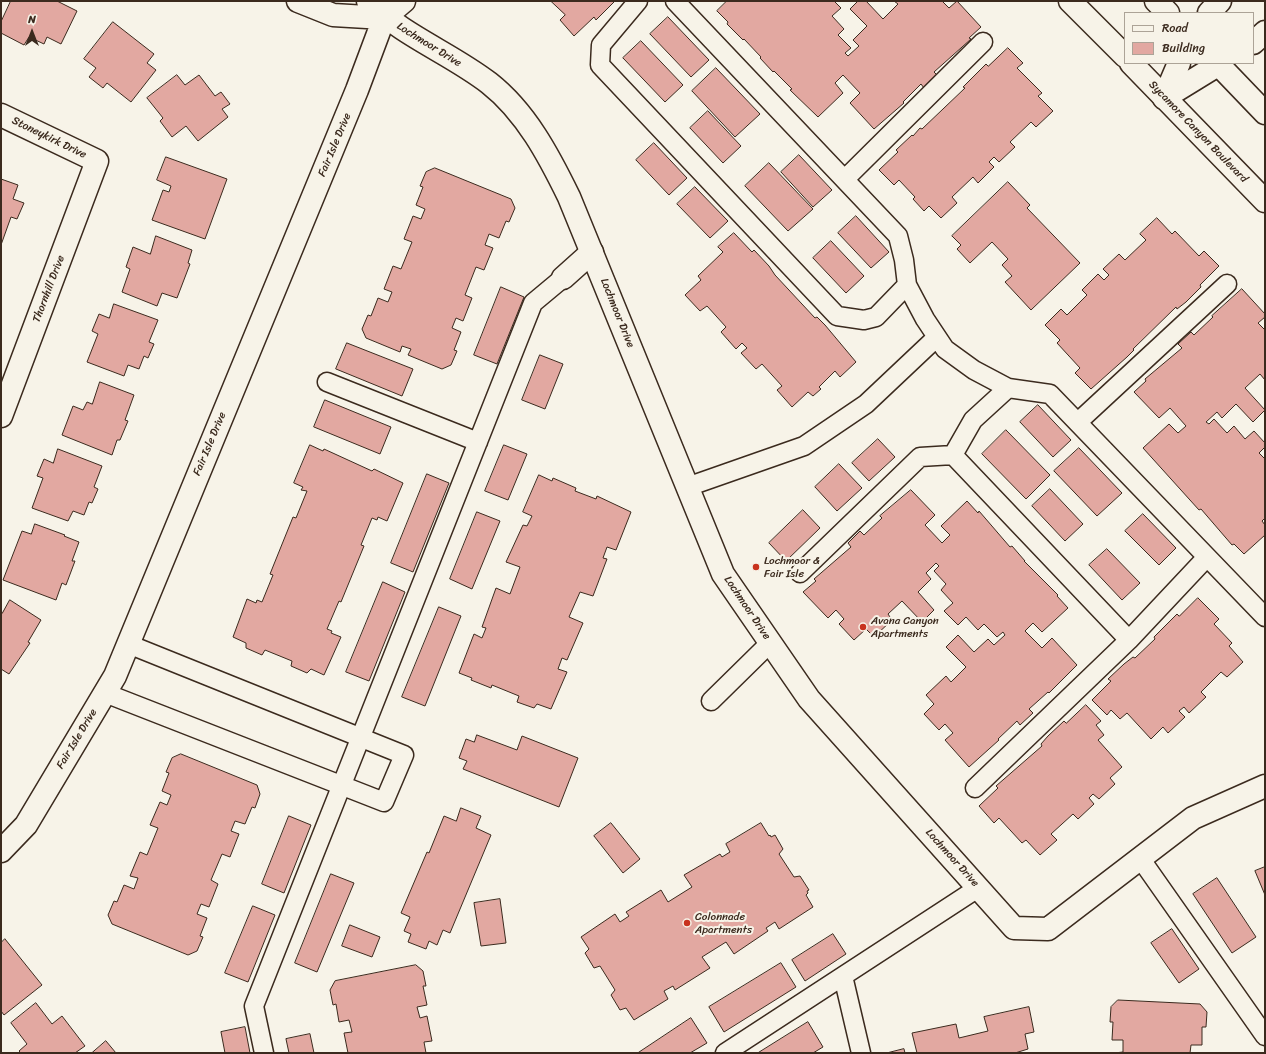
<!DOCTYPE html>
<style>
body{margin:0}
#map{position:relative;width:1266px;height:1054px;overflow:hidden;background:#f7f3e8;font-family:Sriracha,sans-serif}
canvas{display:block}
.frame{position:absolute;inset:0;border:2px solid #3b2a1e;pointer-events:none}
.legend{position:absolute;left:1124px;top:12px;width:130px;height:52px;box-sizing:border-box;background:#f7f3e8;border:1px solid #aca397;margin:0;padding:5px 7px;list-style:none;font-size:12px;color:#3b2a1e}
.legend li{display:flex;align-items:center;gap:8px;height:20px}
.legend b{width:20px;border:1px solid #aca397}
.north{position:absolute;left:12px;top:12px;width:40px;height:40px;-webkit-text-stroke:3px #f7f3e8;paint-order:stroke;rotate:0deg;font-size:11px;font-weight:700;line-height:16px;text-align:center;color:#3b2a1e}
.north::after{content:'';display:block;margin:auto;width:14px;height:18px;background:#3b2a1e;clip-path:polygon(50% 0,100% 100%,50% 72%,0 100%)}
</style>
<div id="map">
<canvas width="1266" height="1054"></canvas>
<div class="frame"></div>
<ul class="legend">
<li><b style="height:5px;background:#f7f3e8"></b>Road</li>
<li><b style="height:11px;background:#e2a8a1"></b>Building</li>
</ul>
<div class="north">N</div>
</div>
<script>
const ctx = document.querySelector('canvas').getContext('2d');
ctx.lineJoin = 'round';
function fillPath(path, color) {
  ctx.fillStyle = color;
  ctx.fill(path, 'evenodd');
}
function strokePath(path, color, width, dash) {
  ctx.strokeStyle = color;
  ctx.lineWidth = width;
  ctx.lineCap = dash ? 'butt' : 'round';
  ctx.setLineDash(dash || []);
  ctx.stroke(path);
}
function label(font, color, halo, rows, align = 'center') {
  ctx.font = font + ' Sriracha,sans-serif';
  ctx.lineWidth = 4;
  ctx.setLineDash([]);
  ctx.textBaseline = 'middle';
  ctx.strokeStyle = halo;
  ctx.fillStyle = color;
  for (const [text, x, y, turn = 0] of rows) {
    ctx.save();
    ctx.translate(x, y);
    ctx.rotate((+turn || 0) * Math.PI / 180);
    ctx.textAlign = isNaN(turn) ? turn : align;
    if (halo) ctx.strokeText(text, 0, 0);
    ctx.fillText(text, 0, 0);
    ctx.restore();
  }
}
const building = new Path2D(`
 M11,1H57L77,11L61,44L47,37L44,44L29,37L24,45L1,33V22Z
 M551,1H615L596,20L594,17L574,36L560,20L565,15Z
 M727,1H834L841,8L832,16L844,29L838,35L851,48L845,53L848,56L859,46L853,40L867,26L850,9L858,1H866L883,19L898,4L894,1H942L949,8L957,1L981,27L969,38L971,39L934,72L937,75L924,88L921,84L903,102L904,103L874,129L850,103L860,93L843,75L835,83L843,93L818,117L790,90L792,89L774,71L773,72L760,58L761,57L744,39L743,40L727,24L728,22L717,11Z
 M668,17L709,60L691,77L650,34Z
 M113,22L154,54L147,63L156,70L131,102L107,83L103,88L89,77L96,68L84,59Z
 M641,41L683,85L665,102L623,58Z
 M1008,48L1023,63L1017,68L1042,93L1038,96L1053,111L1036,127L1031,122L1010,142L1015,147L999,162L994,157L989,162L994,167L978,183L973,177L952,197L957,203L941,218L929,206L924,211L913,199L915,197L899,180L894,185L879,170L898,152L896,150L912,135L913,136L920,128L922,129L965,88L963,87L986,64L988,66Z
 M716,68L760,114L735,137L692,91Z
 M177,75L185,85L199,75L215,96L221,92L230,104L222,109L228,117L198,141L186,126L172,137L160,121L163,118L147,98Z
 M708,111L741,146L723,163L690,128Z
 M654,143L687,178L669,195L636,160Z
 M799,155L832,190L813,207L781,172Z
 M166,157L227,179L205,239L152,220L163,190L169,192L171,186L157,180Z
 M769,163L813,209L788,231L745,186Z
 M435,168L511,199L515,208L509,222L506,221L499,238L489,234L485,245L493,248L484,270L476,267L465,295L472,298L463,321L456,318L452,328L461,332L454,350L457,351L451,365L442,369L408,355L411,349L402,346L400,352L366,338L362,329L368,315L371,316L378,298L388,302L392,292L384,289L393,266L401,269L412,242L404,239L413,216L421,219L425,209L416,205L423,187L420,186L426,172Z
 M1,179L18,185L13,199L24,203L17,219L11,217L1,245Z
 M1008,182L1030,205L1027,208L1080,263L1031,310L1005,282L1012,276L1002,265L1008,259L992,242L970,263L957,249L961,245L952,236Z
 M695,187L728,221L710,238L677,204Z
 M856,216L889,252L871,268L838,233Z
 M1157,218L1172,234L1175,231L1199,256L1204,251L1219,266L1200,285L1201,287L1186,302L1177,309L1176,307L1133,349L1134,350L1127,357L1091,389L1075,373L1080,368L1057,343L1060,340L1045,325L1061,309L1067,315L1087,295L1082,290L1098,274L1104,280L1109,275L1103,269L1119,254L1125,260L1146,240L1140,234Z
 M734,233L752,252L754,250L769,266L775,275L815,318L817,317L825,325L856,362L840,377L835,371L819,387L821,389L813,396L808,392L792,407L777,390L782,386L762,364L756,369L741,353L747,348L742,343L736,349L721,332L726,327L707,306L700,311L685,295L701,280L698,276L723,252L718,247Z
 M156,236L192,250L188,263L190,264L177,298L162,293L157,306L122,292L130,269L126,267L133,247L150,254Z
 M831,241L864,276L846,293L813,258Z
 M501,287L524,297L497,364L474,355Z
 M1242,289L1265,314V317L1258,323L1265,330V380L1260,374L1245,388L1265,410L1253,422L1236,404L1222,418L1217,412L1206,422L1209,424L1214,419L1227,433L1234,426L1245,439L1254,431L1265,443V447L1259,453L1265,459V518L1262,521L1265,525V535L1244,554L1234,544L1232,545L1201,509L1199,510L1143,448L1169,424L1178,433L1186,426L1170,408L1159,418L1134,392L1146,381L1145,379L1182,348L1178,344L1191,332L1194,335L1213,317L1212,316Z
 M114,304L158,320L149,342L154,344L148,358L144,356L139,369L128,365L124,376L87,362L98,334L92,331L99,314L109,318Z
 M347,343L413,369L402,396L336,369Z
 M540,355L563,364L545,409L522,400Z
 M100,382L134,395L125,420L128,421L120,440H117L112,455L62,435L73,406L83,410L87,402L92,404Z
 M325,400L391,427L380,454L314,427Z
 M1038,405L1071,440L1053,457L1020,422Z
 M1006,430L1050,475L1026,499L982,454Z
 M878,439L895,457L869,481L852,463Z
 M310,445L323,451L324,449L372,471L374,469L403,483L387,521L378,517L377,520L372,518L361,545L364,546L341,602L339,601L327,629L332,631L331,633L341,637L324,675L311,669L307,673L291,666L292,661L265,650L262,655L246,648V643L233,637L247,599L256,603L257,600L262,602L273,575L270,574L293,517L296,518L307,491L301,490L303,487L294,483Z
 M504,445L527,454L508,500L485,491Z
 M1079,448L1122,493L1097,516L1054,471Z
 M58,449L102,466L94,487L98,489L92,503L89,502L84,515L73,511L68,521L32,508L43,478L37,476L44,459L53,463Z
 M839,464L862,488L837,511L815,487Z
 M427,474L449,483L413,572L391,563Z
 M539,475L552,481L553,478L576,488L575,491L596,499L597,496L631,512L616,550L607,547L603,558L607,559L593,596L580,592L569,617L583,623L567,660L562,658L558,669L567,672L551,709L537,704L534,708L517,702L519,696L492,685L491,688L471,680L472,678L459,673L474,634L482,638L486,628L482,627L496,588L510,594L520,567L506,562L523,525L527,526L532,516L523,512Z
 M1050,489L1083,524L1065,541L1032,506Z
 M911,490L935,515L925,525L942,543L950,535L941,526L967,501L978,513L979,511L1010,547L1012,546L1025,561H1024L1058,595L1057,596L1068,608L1042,632L1033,623L1025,631L1042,648L1052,638L1077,665L1049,693L1048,692L1029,709L1033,713L1020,725L1017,721L998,739L999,740L969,767L945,740L953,733L945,724L939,730L924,714L934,704L926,695L946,676L951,682L966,667L946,647L958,635L974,652L988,639L994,645L1005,635L1003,632L997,637L984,624L978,630L966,617L958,625L944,611L953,603L941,590L946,584L934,571L939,566L936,563L926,573L931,579L918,592L934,610L922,622L902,601L888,614L892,620L874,637L866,629L854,640L839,624L844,619L836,610L828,618L803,592L816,581L814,579L851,547L848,543L860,531L864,535L882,518L880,516Z
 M803,510L820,528L786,561L769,543Z
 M477,512L500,521L472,589L450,579Z
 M1143,514L1176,548L1159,565L1125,531Z
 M35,524L65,535L64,536L79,542L72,561H75L66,585L62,583L56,600L3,580L22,531L31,534Z
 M1107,549L1140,583L1122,600L1089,565Z
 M383,582L405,592L369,681L346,672Z
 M1198,598L1219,619L1214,624L1232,643L1229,646L1243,662L1227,677L1221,672L1201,692L1206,697L1189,713L1184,707L1179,711L1185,717L1168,733L1163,727L1151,739L1127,713L1120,719L1111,710L1107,715L1092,700L1111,681L1108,679L1124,664L1133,657L1135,658L1155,639L1154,637L1177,614L1179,616Z
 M10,600L41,620L28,642L30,643L9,674L1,669V612L2,613Z
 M439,607L461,616L425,706L402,697Z
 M1086,705L1101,721L1096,725L1104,735L1098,740L1122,767L1110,778L1115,784L1099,799L1093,794L1089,798L1094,804L1078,819L1073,814L1051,834L1057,840L1040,855L1026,840L1022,843L999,818L994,823L979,806L998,788L996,786L1042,746L1041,744L1048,736L1064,721L1066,723Z
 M477,735L517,750L522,736L578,758L559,807L463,769L467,761L459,758L466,739L474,742Z
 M181,754L257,785L260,794L255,808L252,807L245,824L235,821L231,831L239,834L230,857L222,854L211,880L218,884L209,907L201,904L197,914L207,918L200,936L203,937L197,951L188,955L112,924L108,915L114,901L117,902L124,885L134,889L138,878L130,876L140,852L147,855L158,828L150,825L160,802L167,805L171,795L162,791L169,773L166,772L172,758Z
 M461,808L481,816L476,828L491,835L450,933L443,930L437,945L429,941L426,949L408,942L411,934L404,931L410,917L401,913L427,852L429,853L444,816L456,821Z
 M289,816L311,825L284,893L262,884Z
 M611,823L640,859L623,873L594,836Z
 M761,823L769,836L770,835L771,837L775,835L783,849L779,854L794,877L800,876L809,890L807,891L808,893L806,895L813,907L779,929L775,922L766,928L768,931L734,954L726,942L702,957L710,968L675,990L673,986L664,991L668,999L634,1020L626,1008L620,1010L611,995L615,990L600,966L594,968L585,953L589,949L581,937L615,914L620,922L629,916L626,912L661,890L668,902L692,887L684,875L720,854L722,857L730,852L726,844Z
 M1265,867V895L1255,871Z
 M331,874L354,883L317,972L295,963Z
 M1217,878L1256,937L1232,953L1193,894Z
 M500,899L506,943L481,946L474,903Z
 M253,906L275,915L248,982L225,973Z
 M350,925L380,937L372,957L342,946Z
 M1172,929L1199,969L1179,983L1151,943Z
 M833,934L846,954L805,981L792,960Z
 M5,939L42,985L4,1015L1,1011V943Z
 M781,963L796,987L724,1032L709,1007Z
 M416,965L423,971L426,986H423L427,1005L417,1007L420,1018L427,1016L432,1041L424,1042L426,1053H348L344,1033L352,1032L349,1020L339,1022L336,1004L333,1005L330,990L335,981Z
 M1118,1000L1200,1004L1207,1012L1206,1027H1202V1045H1191L1190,1053H1114L1123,1052V1040H1112L1113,1022H1110L1111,1007Z
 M36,1003L52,1024L62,1016L85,1046L75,1053H21L19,1051L27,1044L11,1023Z
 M1029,1007L1034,1032L1025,1034L1028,1049L1015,1053H917L912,1033L956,1024L959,1038L988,1031L984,1017Z
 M691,1018L707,1043L690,1053H638Z
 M808,1022L823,1047L813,1053H758Z
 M245,1027L250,1053H225L221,1032Z
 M310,1034L314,1053H289L286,1039Z
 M106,1041L116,1053H92Z
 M904,1049L905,1053H887Z`);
fillPath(building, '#e2a8a1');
strokePath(building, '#3b2a1e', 1);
const lane = new Path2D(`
 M638,1L601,45L600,65L837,316L864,320L876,317L907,285
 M675,1L898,236L904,260L907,285L925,319L945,349L974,370L1008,388L1050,394L1265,617
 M845,179L983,42
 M327,382L478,442
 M1078,422L1227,284
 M953,455L973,420L1008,388
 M687,487L804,446L866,404L937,337
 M800,573L920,457L953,455L1129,640
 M105,693L384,802L404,755L128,644
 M711,701L770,643
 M975,788L1129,640L1207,557
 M1140,858L1265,1036
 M843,976L861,1053
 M264,1053L254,1006L533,303L563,278
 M725,1053L978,888`);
const street = new Path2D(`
 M1,115L97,161L1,416
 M563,278L592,252`);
const secondary = new Path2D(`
 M298,1L333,15L384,18
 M368,1C403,36 450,53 489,83C526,112 549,156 569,197L723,574L809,699L1014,928L1048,929L1193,818L1265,786
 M1070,1L1125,56
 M1156,1L1168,13
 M384,18L404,1
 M1131,63L1265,201
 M1217,63L1265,113
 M1,851L26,825L115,676L357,90L384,18L385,4`);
const highway = new Path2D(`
 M1209,13L1220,1
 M1253,43L1265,32
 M1164,98L1221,63
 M1164,98L1179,63`);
strokePath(lane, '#3b2a1e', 21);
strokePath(street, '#3b2a1e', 25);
strokePath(secondary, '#3b2a1e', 25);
strokePath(highway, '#3b2a1e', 25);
strokePath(lane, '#f7f3e8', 18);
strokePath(street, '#f7f3e8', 22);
strokePath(secondary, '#f7f3e8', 22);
strokePath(highway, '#f7f3e8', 22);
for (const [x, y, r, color] of [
 [756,567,4,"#c8321e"],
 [863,627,4,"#c8321e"],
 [687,923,4,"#c8321e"]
]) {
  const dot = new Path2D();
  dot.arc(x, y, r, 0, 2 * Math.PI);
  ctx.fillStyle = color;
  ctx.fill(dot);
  strokePath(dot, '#f7f3e8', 1.5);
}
label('11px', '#3b2a1e', '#f7f3e8', [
 ["Lochmoor Drive",429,45,32],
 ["Sycamore Canyon Boulevard",1198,132,46],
 ["Stoneykirk Drive",49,138,26],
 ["Fair Isle Drive",335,145,-67],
 ["Thornhill Drive",49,289,-69],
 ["Lochmoor Drive",617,313,68],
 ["Fair Isle Drive",210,444,-67],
 ["Lochmoor Drive",747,608,56],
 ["Fair Isle Drive",77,739,-59],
 ["Lochmoor Drive",952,858,48]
]);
label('11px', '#3b2a1e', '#f7f3e8', [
 ["Lochmoor &",764,561],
 ["Fair Isle",764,574],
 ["Avana Canyon",871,621],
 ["Apartments",871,634],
 ["Colonnade",695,917],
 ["Apartments",695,930]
], 'left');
</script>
